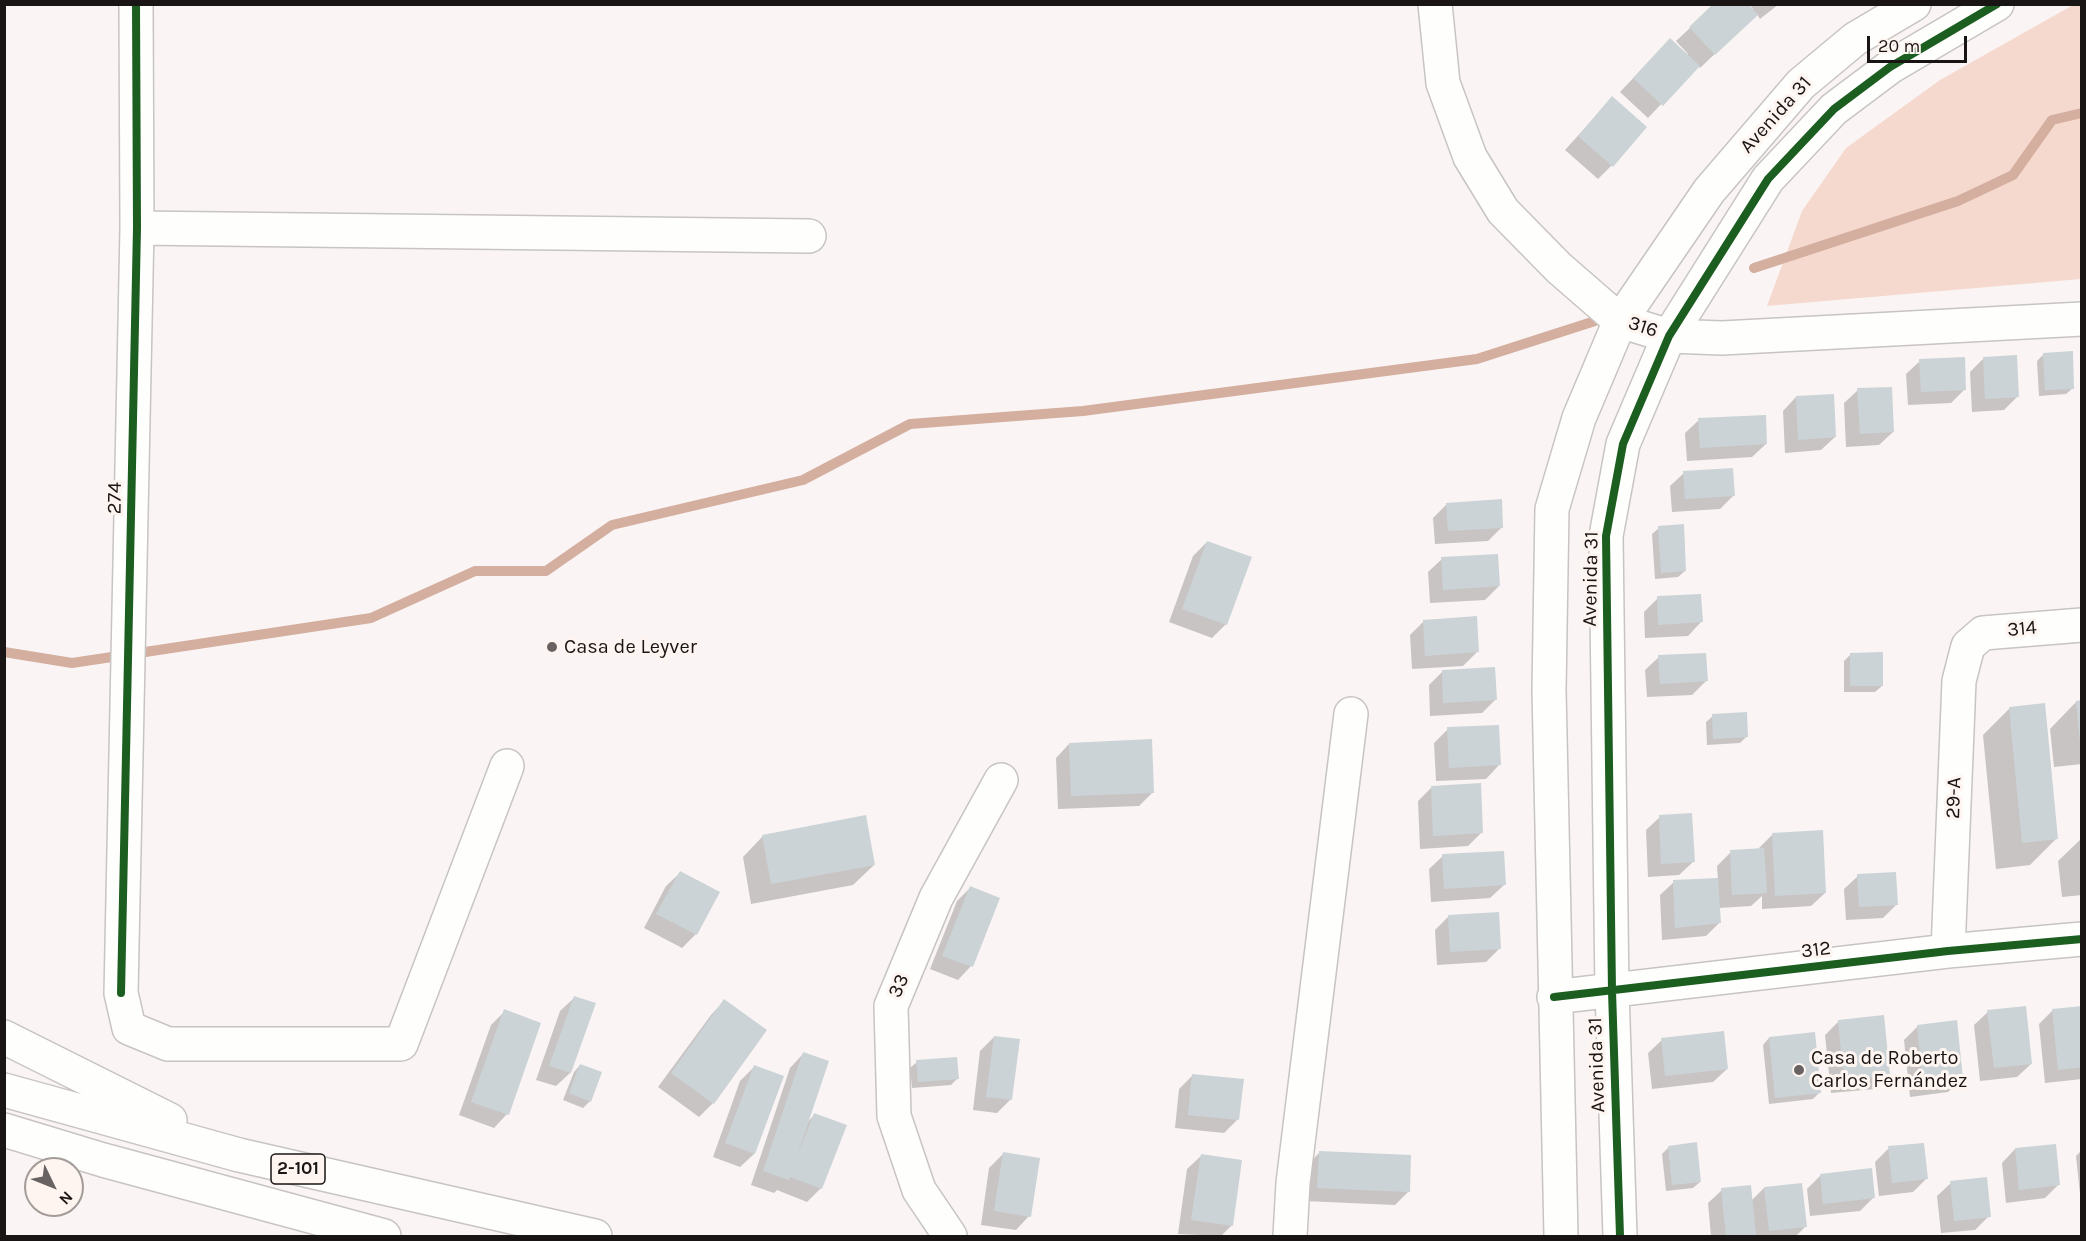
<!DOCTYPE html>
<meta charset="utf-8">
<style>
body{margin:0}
#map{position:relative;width:2086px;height:1241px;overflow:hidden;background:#faf5f4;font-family:Karla,sans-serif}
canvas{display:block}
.frame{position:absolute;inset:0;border:6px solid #191514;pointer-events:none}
.north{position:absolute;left:24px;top:1157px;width:60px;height:60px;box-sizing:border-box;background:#fef4f0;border:2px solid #a29b98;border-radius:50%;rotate:133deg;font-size:16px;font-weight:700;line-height:24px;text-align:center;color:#191514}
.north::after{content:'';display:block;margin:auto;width:21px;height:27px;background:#686362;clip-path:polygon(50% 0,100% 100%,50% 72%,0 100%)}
.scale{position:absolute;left:1867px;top:36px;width:100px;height:27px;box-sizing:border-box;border:3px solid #191514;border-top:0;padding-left:8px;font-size:18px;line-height:21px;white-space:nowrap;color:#191514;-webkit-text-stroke:4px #fef4f0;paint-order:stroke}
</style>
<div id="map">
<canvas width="2086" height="1241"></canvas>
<div class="frame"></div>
<div class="north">N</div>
<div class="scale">20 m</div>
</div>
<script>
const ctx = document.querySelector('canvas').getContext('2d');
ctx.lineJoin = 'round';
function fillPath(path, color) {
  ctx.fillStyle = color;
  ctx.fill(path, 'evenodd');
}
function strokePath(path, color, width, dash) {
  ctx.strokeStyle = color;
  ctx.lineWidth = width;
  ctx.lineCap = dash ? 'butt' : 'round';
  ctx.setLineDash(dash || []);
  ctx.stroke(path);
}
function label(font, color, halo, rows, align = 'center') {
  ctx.font = font + ' Karla,sans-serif';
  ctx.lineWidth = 6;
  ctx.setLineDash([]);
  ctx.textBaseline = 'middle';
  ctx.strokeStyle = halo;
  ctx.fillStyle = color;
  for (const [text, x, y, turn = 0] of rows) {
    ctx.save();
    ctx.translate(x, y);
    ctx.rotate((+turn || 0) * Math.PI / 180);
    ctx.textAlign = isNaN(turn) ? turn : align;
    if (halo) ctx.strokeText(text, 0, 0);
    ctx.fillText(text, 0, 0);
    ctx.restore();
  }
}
fillPath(new Path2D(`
 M2073,5H2082L2081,279L1767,306L1802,211L1846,148L1940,80Z`), '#f6d9ce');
fillPath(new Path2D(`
 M1749,4H1779L1760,19L1757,14L1700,68L1698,65L1648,118L1620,92L1656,54L1686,56L1688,54L1676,41L1690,28L1751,10L1753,9Z
 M1612,98V165L1598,179L1565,150Z
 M2044,354L2073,388L2066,394L2039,396L2037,361Z
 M1984,358L2018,396L2004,410L1972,412L1970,372Z
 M1920,361L1965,389L1951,403L1908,405L1906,374Z
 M1858,390L1893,432L1879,445L1846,447L1844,403Z
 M1796,397L1835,437L1821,450L1785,453L1783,411Z
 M1699,420L1766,444L1752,457L1687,461L1685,433Z
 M1684,473L1734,495L1720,509L1672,512L1670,486Z
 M1447,504L1502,527L1488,541L1435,544L1433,518Z
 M1659,528L1685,571L1678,577L1655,579L1652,534Z
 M1207,542L1226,624L1212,638L1169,622L1193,556Z
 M1442,559L1499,586L1485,600L1430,603L1428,572Z
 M1658,598L1701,622L1688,636L1645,638L1644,612Z
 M1424,621L1477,652L1463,666L1412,669L1410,635Z
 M1851,654L1882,686L1875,692H1844V661Z
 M1659,657L1706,681L1692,695L1647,697L1645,670Z
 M1442,672L1495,700L1482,713L1430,716L1429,685Z
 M2076,702H2082V764L2054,767L2050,729Z
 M2010,708L2056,839L2030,865L1996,869L1983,735Z
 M1713,716L1746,737L1740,743L1707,745L1706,722Z
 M1448,729L1499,765L1486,779L1436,781L1434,743Z
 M1069,744L1153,792L1139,806L1058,809L1056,758Z
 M1432,787L1481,833L1468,846L1420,849L1418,801Z
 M1660,817L1693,862L1679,875L1648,877L1646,830Z
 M1773,834L1825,893L1811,906L1762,909V896L1751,906L1719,908V923L1706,936L1662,940L1660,895L1674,882L1718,880L1717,866L1731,852L1759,850V848Z
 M763,836L874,865L853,885L751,904L743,857Z
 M2082,838V895L2062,897L2058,861Z
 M1443,856L1504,885L1490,898L1431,902L1429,869Z
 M680,873L696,934L682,948L644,928L666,886Z
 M1858,876L1897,904L1883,918L1846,920L1844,889Z
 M970,888L971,966L958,980L930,969L957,901Z
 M1449,916L1499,949L1486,962L1437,965L1435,930Z
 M574,998L570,1073L556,1086L536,1080L560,1011Z
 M724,1001L765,1030L713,1103L699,1117L658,1087L711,1015Z
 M2082,1007V1079L2045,1083L2039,1024L2052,1011Z
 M505,1011L507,1114L494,1128L459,1115L491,1025Z
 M1988,1012L2031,1064L2017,1077L1980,1081L1974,1025Z
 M1839,1021L1889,1075L1875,1089L1831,1093L1825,1035Z
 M1918,1026L1962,1079L1948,1092L1910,1097L1904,1040Z
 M994,1037L1011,1099L997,1113L973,1110L980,1051Z
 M1769,1038L1819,1093L1813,1099L1769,1104L1763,1045Z
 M1662,1040L1727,1069L1713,1082L1652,1089L1648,1053Z
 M803,1054L807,1123L814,1115L821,1188L807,1202L777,1190L774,1193L751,1185L790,1068Z
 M917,1062L958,1078L951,1085L912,1088L910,1068Z
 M580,1065L590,1101L583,1108L563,1100L574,1072Z
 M754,1067L782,1077L754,1154L740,1167L713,1157L740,1081Z
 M1193,1075L1238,1119L1224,1133L1175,1128L1179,1089Z
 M1669,1147L1700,1182L1693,1188L1666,1191L1662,1154Z
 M1889,1148L1927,1178L1913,1192L1879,1196L1875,1162Z
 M2015,1149L2059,1184L2045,1198L2006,1203L2002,1163Z
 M2082,1150V1194H2080L2076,1156Z
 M1319,1153L1408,1192L1395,1205L1304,1201L1306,1167Z
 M1003,1154L1029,1216L1016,1230L981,1225L989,1168Z
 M1201,1156L1232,1225L1221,1236L1178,1234L1187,1169Z
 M1821,1175L1874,1197L1860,1211L1810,1216L1807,1189Z
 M1951,1183L1989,1216L1975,1230L1941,1233L1937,1196Z
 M1764,1188L1805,1227L1796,1236H1711L1708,1203L1722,1190L1751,1201Z`), '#0003');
strokePath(new Path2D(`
 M1754,268L1958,201L2013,175L2052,120L2082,113
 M4,652L72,663L371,618L475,571H546L612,525L803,480L910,424L1083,411L1477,359L1595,321`), '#d4afa0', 10);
fillPath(new Path2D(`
 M1713,4H1748L1758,15L1715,55L1689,27Z
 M1670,38L1700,66L1663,106L1633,78Z
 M1612,96L1647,127L1613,167L1578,136Z
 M2073,351L2074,389L2045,390L2043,353Z
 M2017,355L2019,397L1985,399L1983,357Z
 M1965,357L1966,390L1921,392L1919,359Z
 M1892,387L1894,432L1860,434L1857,388Z
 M1834,394L1836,437L1798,440L1796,396Z
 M1766,415L1767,444L1700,448L1698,418Z
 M1733,468L1735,496L1685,499L1683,471Z
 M1502,499L1503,528L1448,531L1446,503Z
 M1684,524L1686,571L1661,573L1658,526Z
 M1207,541L1252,557L1227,625L1182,609Z
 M1498,554L1500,586L1443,590L1441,557Z
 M1701,594L1703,622L1658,625L1657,596Z
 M1477,616L1479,652L1425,656L1423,620Z
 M1883,652V686H1850V653Z
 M1706,653L1708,681L1660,684L1658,655Z
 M1495,667L1497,700L1443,703L1442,670Z
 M2082,700V742H2080L2076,701Z
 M2045,703L2058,839L2022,843L2009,707Z
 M1747,712L1748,737L1713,739L1712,714Z
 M1499,725L1501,765L1449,768L1447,727Z
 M1152,739L1154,793L1071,796L1069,743Z
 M1481,783L1483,833L1433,836L1431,786Z
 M1692,813L1695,862L1661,864L1659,815Z
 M866,815L875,865L771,884L762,835Z
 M1823,830L1826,893L1775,896L1772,833Z
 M1764,848L1767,893L1732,895L1730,850Z
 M1504,851L1506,885L1444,889L1442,854Z
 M680,871L720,892L697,935L656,914Z
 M1896,872L1898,905L1859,907L1857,874Z
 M1718,878L1721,923L1675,928L1673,880Z
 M970,886L1000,898L973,967L942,956Z
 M1499,912L1501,949L1450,952L1448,915Z
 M574,996L596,1003L571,1073L549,1066Z
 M724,999L767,1030L714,1104L671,1073Z
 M2026,1006L2032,1064L1994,1068L1987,1010Z
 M2082,1006V1067L2058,1070L2052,1009Z
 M504,1009L541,1023L509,1115L471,1102Z
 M1884,1015L1890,1075L1844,1081L1838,1020Z
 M1957,1020L1963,1079L1923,1084L1917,1025Z
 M1724,1031L1728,1069L1665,1076L1661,1038Z
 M1815,1032L1821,1093L1775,1098L1769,1037Z
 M994,1036L1020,1039L1012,1100L986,1097Z
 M803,1052L829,1061L796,1159L814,1113L847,1125L822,1189L790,1177L789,1180L763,1171Z
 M957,1057L959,1079L918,1082L916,1060Z
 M580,1064L602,1072L591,1102L569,1093Z
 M754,1065L784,1076L755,1154L725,1143Z
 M1192,1074L1244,1079L1239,1120L1188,1115Z
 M1697,1142L1701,1182L1672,1185L1668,1146Z
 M1924,1143L1928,1179L1892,1183L1888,1146Z
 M2056,1144L2060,1185L2019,1190L2015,1148Z
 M1319,1151L1411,1155L1410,1192L1317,1188Z
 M1003,1152L1040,1158L1031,1217L994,1211Z
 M1201,1154L1242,1160L1233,1226L1191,1220Z
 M1872,1168L1875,1198L1823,1204L1820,1174Z
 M1987,1177L1991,1217L1954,1221L1950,1181Z
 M1802,1183L1807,1227L1769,1231L1764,1187Z
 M1751,1185L1756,1236H1726L1721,1188Z`), '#cbd3d7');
const minor = new Path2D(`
 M136,4L137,228L121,993L129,1028L168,1044H401L507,766
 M1435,4L1443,83L1470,157L1503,211L1559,268L1620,321L1669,336L1722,338L2082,319
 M137,228L809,236
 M1948,951L1959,681L1968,646L1983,633L2082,625
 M1554,997L1948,951L2082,939
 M950,1236L919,1190L894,1116L891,1006L936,898L1001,780
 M1290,1236L1293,1183L1351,714
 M1561,1236L1549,690L1552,509L1579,418L1620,321L1709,191L1801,84L1855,39L1914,4
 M1620,1236L1612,991L1606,536L1623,444L1669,336L1768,179L1834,109L1890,67L1997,4`);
const highway = new Path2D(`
 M4,1037L170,1120
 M4,1090L239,1155L595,1236
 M4,1130L103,1160L384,1236`);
strokePath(minor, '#c7c4c2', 36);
strokePath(highway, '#c7c4c2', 36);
strokePath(minor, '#fefefd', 33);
strokePath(highway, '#fefefd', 33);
strokePath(new Path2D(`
 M121,993L137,228L136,4
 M1554,997L1948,951L2082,939
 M1620,1236L1612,991L1606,536L1623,444L1669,336L1768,179L1834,109L1890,67L1997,4`), '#1b5e20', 8);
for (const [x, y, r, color] of [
 [552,647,6,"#686362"],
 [1799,1070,6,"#686362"]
]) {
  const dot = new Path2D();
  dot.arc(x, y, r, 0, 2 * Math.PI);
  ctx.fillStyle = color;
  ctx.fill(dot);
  strokePath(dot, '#fef4f0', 2);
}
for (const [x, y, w] of [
 [298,1169,54]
]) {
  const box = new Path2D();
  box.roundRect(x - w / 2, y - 15, w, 30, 4.5);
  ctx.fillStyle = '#fef4f0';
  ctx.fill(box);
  strokePath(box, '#191514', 1.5);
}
label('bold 18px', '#191514', null, [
 ["2-101",298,1169]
]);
label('20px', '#191514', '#fef4f0', [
 ["Avenida 31",1776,115,-48],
 ["316",1643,327,18],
 ["274",115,498,-89],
 ["Avenida 31",1591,579,-89],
 ["314",2022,629,-5],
 ["29-A",1954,798,-88],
 ["312",1816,950,-7],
 ["33",899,986,-67],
 ["Avenida 31",1597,1065,-92]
]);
label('20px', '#191514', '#fef4f0', [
 ["Casa de Leyver",564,647],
 ["Casa de Roberto",1811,1058],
 ["Carlos Fernández",1811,1081]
], 'left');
</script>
